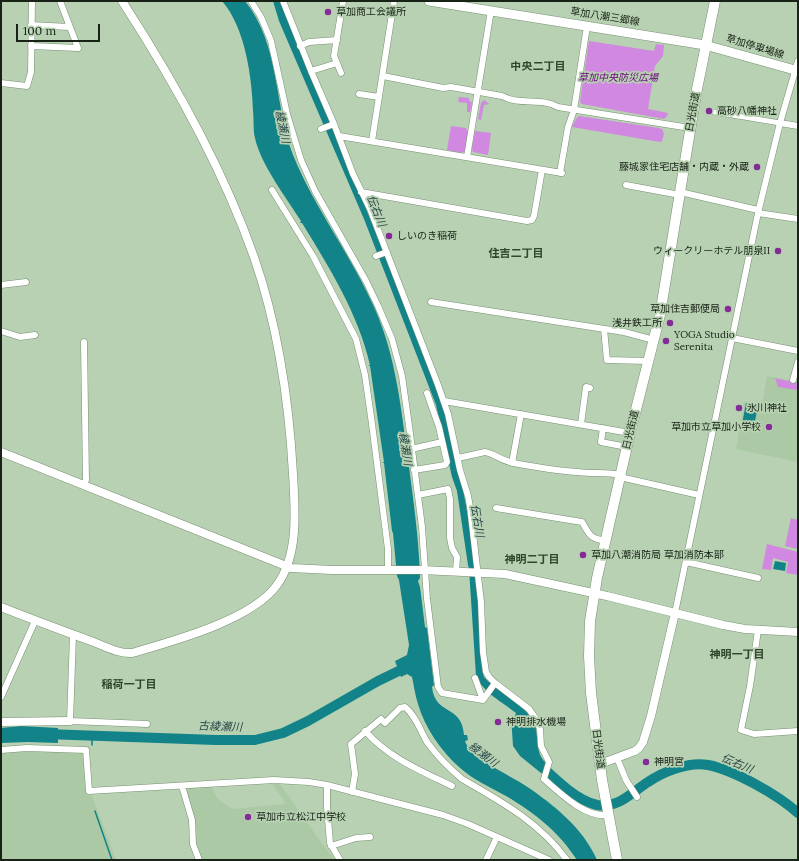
<!DOCTYPE html>
<meta charset="utf-8">
<style>
body{margin:0}
#map{position:relative;width:799px;height:861px;overflow:hidden;background:#b7d1b2;font-family:Lora,serif}
canvas{display:block}
.frame{position:absolute;inset:0;border:2px solid #182216;pointer-events:none}
.scale{position:absolute;left:16px;top:24px;width:84px;height:18px;box-sizing:border-box;border:2px solid #182216;border-top:0;padding-left:5px;font-size:12px;line-height:14px;white-space:nowrap;color:#182216;-webkit-text-stroke:3px #b7d1b2;paint-order:stroke}
</style>
<div id="map">
<canvas width="799" height="861"></canvas>
<div class="frame"></div>
<div class="scale">100 m</div>
</div>
<script>
const ctx = document.querySelector('canvas').getContext('2d');
ctx.lineJoin = 'round';
function fillPath(path, color) {
  ctx.fillStyle = color;
  ctx.fill(path, 'evenodd');
}
function strokePath(path, color, width, dash) {
  ctx.strokeStyle = color;
  ctx.lineWidth = width;
  ctx.lineCap = dash ? 'butt' : 'round';
  ctx.setLineDash(dash || []);
  ctx.stroke(path);
}
function label(font, color, halo, rows, align = 'center') {
  ctx.font = font + ' Lora,"Noto Sans JP",serif';
  ctx.lineWidth = 3.5;
  ctx.setLineDash([]);
  ctx.textBaseline = 'middle';
  ctx.strokeStyle = halo;
  ctx.fillStyle = color;
  for (const [text, x, y, turn = 0] of rows) {
    ctx.save();
    ctx.translate(x, y);
    ctx.rotate((+turn || 0) * Math.PI / 180);
    ctx.textAlign = isNaN(turn) ? turn : align;
    if (halo) ctx.strokeText(text, 0, 0);
    ctx.fillText(text, 0, 0);
    ctx.restore();
  }
}
fillPath(new Path2D(`
 M767,376L798,382V462L736,449L744,402L762,405Z
 M25,750L83,753L86,795L92,796L116,860H1V753Z
 M272,783H279L320,841L335,860H202L195,841L196,826L186,794L187,791L189,788L211,787L218,799L232,809L286,804Z`), '#aac9a4');
fillPath(new Path2D(`
 M589,41L654,51L656,44L664,45L663,56L655,66L648,109L668,113L667,116L664,119L582,104L580,102Z
 M459,97L469,98V100L472,103L470,112H467V103L458,102Z
 M484,100L489,104L484,105L481,120L478,119L481,103Z
 M579,116L659,128L662,129L664,134L662,141L660,142L572,127L576,119Z
 M451,126L466,128L468,132L465,151L461,153L447,150Z
 M475,131L491,133L488,155L473,152L472,149Z
 M775,378L798,383V390L778,387Z
 M791,518L798,520V549L785,546Z
 M767,544L798,552V575L786,573L788,562L773,558L771,570L762,569Z`), '#d088e0');
fillPath(new Path2D(`
 M222,1H245C280,44 274,105 293,155C315,209 352,256 375,309C396,357 401,408 408,459C413,498 419,538 420,578L418,581L420,587L425,627L427,628L434,685L432,687C435,716 462,704 464,735H467L468,740L465,741C469,757 511,776 526,786C554,805 583,828 597,860H577C558,831 536,814 506,796C490,787 473,780 459,767C441,751 425,728 418,704C415,695 414,686 412,677L407,674L401,677L395,661L407,655L409,645L399,580L397,576L393,533L392,531L384,463L382,462H384L370,366H368L370,365C358,313 329,267 302,223H300L301,221C287,199 260,163 255,138C253,130 254,120 253,111C252,77 245,27 222,1Z
 M273,1H281L295,39L322,102L350,172L367,211L437,388C467,479 479,575 482,670L484,677L489,682C501,692 525,707 532,719C541,733 533,751 546,763L541,773L520,756L513,746L511,716H515L516,713C502,702 483,692 476,676L469,569L468,565L457,491L452,477L436,405L364,219L303,77L279,21Z
 M746,403L758,406L754,426L742,424Z
 M775,561L786,563L785,571L773,569Z
 M21,726L58,728V743L28,742L1,743V728Z`), '#118389');
strokePath(new Path2D(`
 M92,745V735
 M95,811L112,860`), '#118389', 1.5);
strokePath(new Path2D(`
 M45,734L216,740H255L283,733L308,721L378,681L411,665
 M535,757L536,761C552,776 575,800 597,805C618,809 632,792 648,782C663,772 689,761 708,765C734,770 778,795 798,813`), '#118389', 10);
const pedestrian = new Path2D(`
 M714,112L780,123`);
const minor = new Path2D(`
 M251,1L261,17L271,41L287,114L301,160L315,191L366,281L378,306L392,339L402,376L409,426L422,527L427,599L438,687L442,693L483,700L495,683
 M283,1L311,71
 M343,1L334,56L337,63L311,71L334,124L353,174L370,209L438,385L448,414L460,470L468,496L470,507L481,602L483,652L486,672L489,677L495,683L529,709L536,719L540,729L541,746L549,762L544,779C560,793 585,818 608,815
 M31,25L69,27
 M31,46L78,48L60,1
 M300,46L309,42L337,40
 M337,63L341,73
 M383,76L443,88L451,87L502,96C520,106 542,97 558,107L690,128
 M1,83L27,86L31,72L32,1
 M359,94L379,97
 M780,123L798,126
 M321,129L334,124
 M339,136L562,173
 M372,141L394,1
 M467,157L491,10
 M560,173L568,127L574,110L587,26
 M626,185L680,195
 M272,190L313,256L356,339L365,375L372,424L388,549V570
 M361,192L527,221L532,220L534,216L542,170
 M680,192L758,210
 M758,213L798,219
 M376,256L387,252
 M1,285L26,282
 M431,302L624,332L654,340
 M604,329L607,360L648,361
 M1,331L20,337L35,335
 M732,338L798,351
 M793,380L798,362
 M444,401L630,433
 M581,424L586,387L590,388
 M603,428L601,442L627,447
 M411,449L442,442
 M458,458L485,452C495,454 502,461 514,463C535,467 556,471 578,472C594,474 604,472 621,475
 M512,463L521,414
 M414,470L445,465L447,462L439,427L427,393
 M620,477L699,495
 M84,485L86,480L84,342
 M418,495L448,489L450,499V538L452,548L457,557L456,572
 M496,508L582,522C590,536 590,538 605,541
 M686,562L758,578
 M675,613L758,213L780,123L798,61
 M758,630L750,686L741,730L754,734L798,731
 M73,635L70,721L147,724
 M475,678L483,700
 M1,697L35,621
 M365,731C389,758 421,771 452,786
 M1,750L27,748L86,750L89,791L274,780L309,782L327,785L443,815L468,824L549,860
 M617,758L626,780L637,797
 M327,785V807L330,843L340,860
 M182,786L192,820L193,844L199,860
 M352,792L355,774L351,744L381,719L385,723L400,708L405,707C416,716 420,730 427,742C437,756 449,768 462,779C502,802 539,822 567,860
 M331,846L356,838L370,837
 M486,860L497,837`);
const tertiary = new Path2D(`
 M1,452L291,568L332,570H422L505,574L607,596L723,625L745,629L798,632
 M1,607C31,619 61,630 91,641C104,646 119,654 132,653C173,641 252,620 277,585C299,555 295,510 293,474C289,401 278,326 254,257C222,166 174,81 122,1
 M1,722L70,721
 M600,764L635,751L639,748L643,742L651,716L675,613`);
const secondary = new Path2D(`
 M429,1L705,45L798,71`);
const primary = new Path2D(`
 M617,860L602,780L591,693L589,656L590,621L597,578L630,433L660,315L696,94L715,1`);
strokePath(pedestrian, '#789073', 6);
strokePath(minor, '#789073', 7);
strokePath(tertiary, '#789073', 9);
strokePath(secondary, '#789073', 10);
strokePath(primary, '#789073', 11);
strokePath(pedestrian, '#fff', 5);
strokePath(minor, '#fff', 6);
strokePath(tertiary, '#fff', 8);
strokePath(secondary, '#fff', 9);
strokePath(primary, '#fff', 10);
for (const [x, y, r, color] of [
 [328,12,4,"#852b97"],
 [709,111,4,"#852b97"],
 [757,167,4,"#852b97"],
 [389,236,4,"#852b97"],
 [778,251,4,"#852b97"],
 [728,309,4,"#852b97"],
 [670,323,4,"#852b97"],
 [666,341,4,"#852b97"],
 [739,408,4,"#852b97"],
 [769,427,4,"#852b97"],
 [583,555,4,"#852b97"],
 [498,722,4,"#852b97"],
 [646,762,4,"#852b97"],
 [248,817,4,"#852b97"]
]) {
  const dot = new Path2D();
  dot.arc(x, y, r, 0, 2 * Math.PI);
  ctx.fillStyle = color;
  ctx.fill(dot);
  strokePath(dot, '#b7d1b2', 1.5);
}
label('10px', '#182216', '#b7d1b2', [
 ["草加商工会議所",336,12],
 ["高砂八幡神社",717,111],
 ["藤城家住宅店舗・内蔵・外蔵",749,167,"right"],
 ["しいのき稲荷",397,236],
 ["ウィークリーホテル朋泉II",770,251,"right"],
 ["草加住吉郵便局",720,309,"right"],
 ["浅井鉄工所",662,323,"right"],
 ["YOGA Studio",674,335],
 ["Serenita",674,347],
 ["氷川神社",747,408],
 ["草加市立草加小学校",761,427,"right"],
 ["草加八潮消防局 草加消防本部",591,555],
 ["神明排水機場",506,722],
 ["神明宮",654,762],
 ["草加市立松江中学校",256,817]
], 'left');
label('10px', '#182216', '#b7d1b2', [
 ["草加八潮三郷線",605,17,9],
 ["草加停車場線",755,47,17],
 ["日光街道",693,112,-80],
 ["日光街道",631,430,-77],
 ["日光街道",598,749,83]
]);
label('italic 10px', '#6b027d', '#b7d1b2', [
 ["草加中央防災広場",618,78]
]);
label('bold 11px', '#30462c', '#b7d1b2', [
 ["中央二丁目",538,67],
 ["住吉二丁目",516,254],
 ["神明二丁目",532,560],
 ["神明一丁目",737,655],
 ["稲荷一丁目",129,685]
]);
label('italic 11px', '#294749', '#b7d1b2', [
 ["綾瀬川",282,127,78],
 ["伝右川",376,211,68],
 ["綾瀬川",405,449,82],
 ["伝右川",477,521,80],
 ["古綾瀬川",220,727,2],
 ["綾瀬川",483,755,37],
 ["伝右川",737,764,23]
]);
</script>
